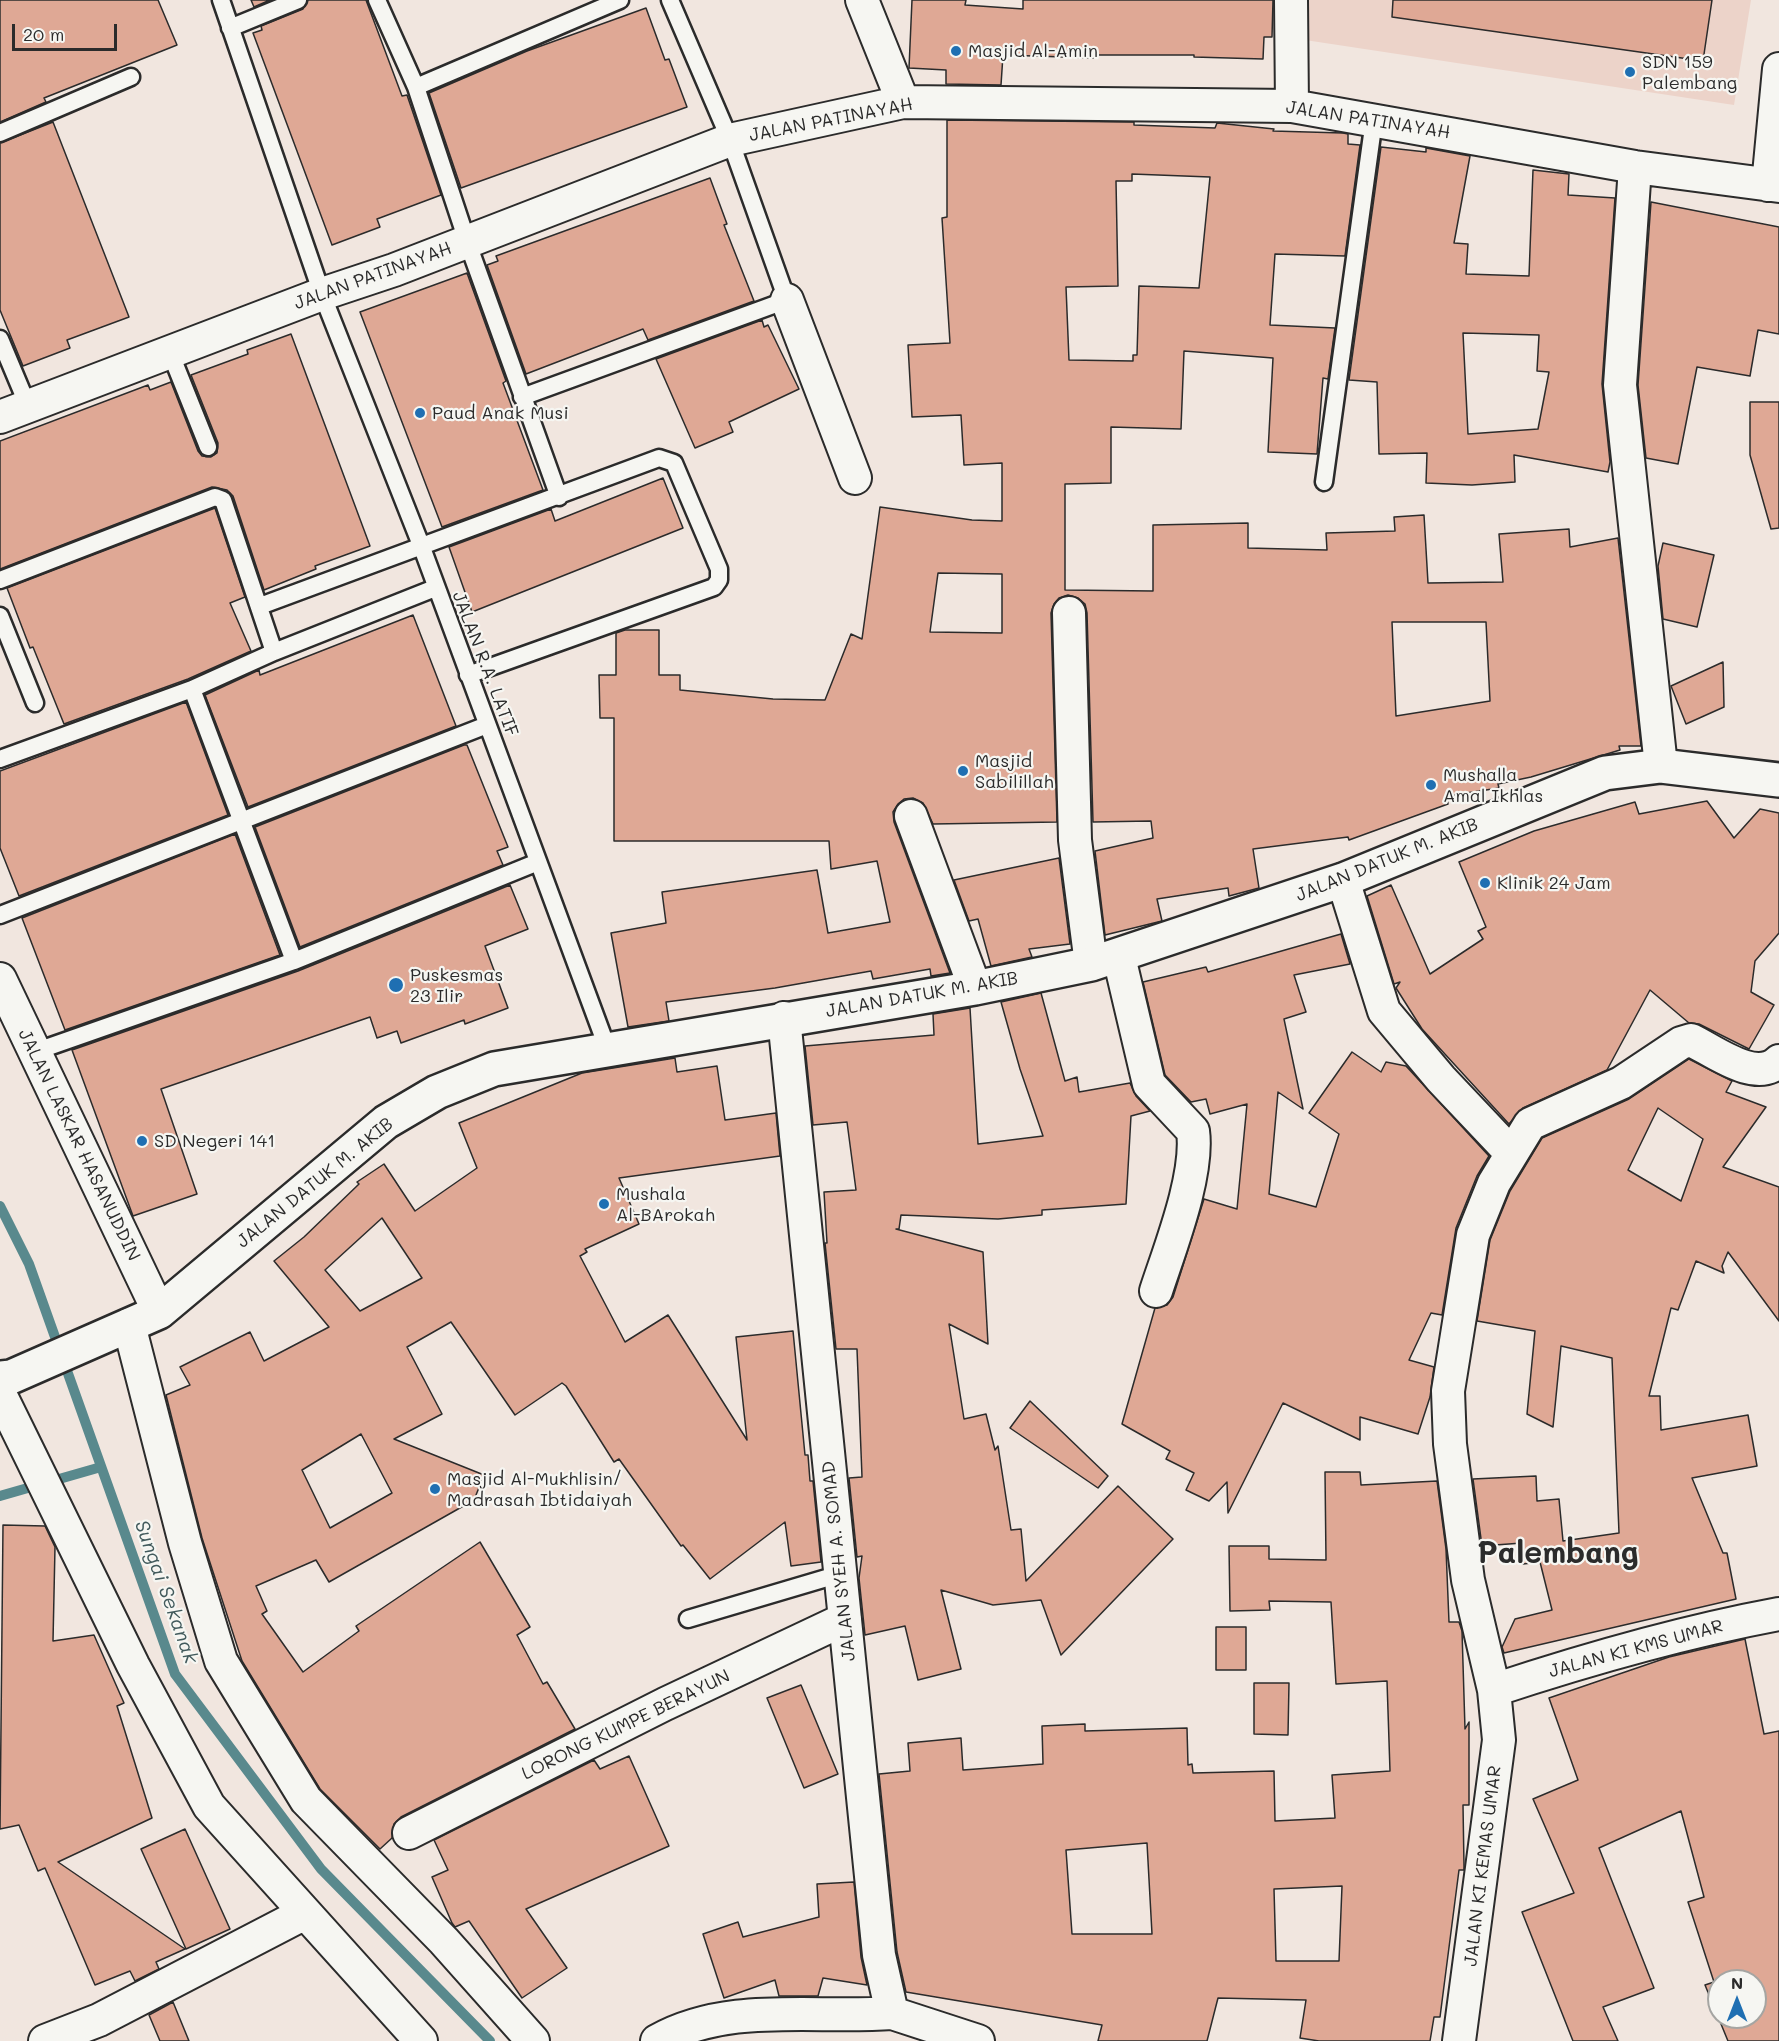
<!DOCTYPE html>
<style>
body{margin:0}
#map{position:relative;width:1779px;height:2041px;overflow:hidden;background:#f1e6df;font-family:Mali,sans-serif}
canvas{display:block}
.north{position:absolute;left:1707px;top:1969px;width:60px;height:60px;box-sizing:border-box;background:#f6f6f2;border:2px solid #a5a5a2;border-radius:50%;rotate:0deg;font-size:16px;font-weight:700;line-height:24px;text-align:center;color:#2b2b2b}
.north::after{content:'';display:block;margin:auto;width:21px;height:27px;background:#1f6fb2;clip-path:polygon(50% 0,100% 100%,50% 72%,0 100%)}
.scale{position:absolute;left:12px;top:24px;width:105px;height:27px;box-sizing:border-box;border:3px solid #2b2b2b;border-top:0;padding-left:8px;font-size:18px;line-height:21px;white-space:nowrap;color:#2b2b2b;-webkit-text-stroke:4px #f6f6f2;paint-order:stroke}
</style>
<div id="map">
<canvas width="1779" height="2041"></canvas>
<div class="north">N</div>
<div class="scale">20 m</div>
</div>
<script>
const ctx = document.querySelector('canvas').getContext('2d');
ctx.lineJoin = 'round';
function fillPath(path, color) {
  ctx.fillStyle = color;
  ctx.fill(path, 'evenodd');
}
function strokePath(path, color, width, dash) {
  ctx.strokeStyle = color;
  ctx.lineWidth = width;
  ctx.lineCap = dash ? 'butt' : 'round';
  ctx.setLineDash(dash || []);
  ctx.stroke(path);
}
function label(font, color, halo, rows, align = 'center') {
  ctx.font = font + ' Mali,sans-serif';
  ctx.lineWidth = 4.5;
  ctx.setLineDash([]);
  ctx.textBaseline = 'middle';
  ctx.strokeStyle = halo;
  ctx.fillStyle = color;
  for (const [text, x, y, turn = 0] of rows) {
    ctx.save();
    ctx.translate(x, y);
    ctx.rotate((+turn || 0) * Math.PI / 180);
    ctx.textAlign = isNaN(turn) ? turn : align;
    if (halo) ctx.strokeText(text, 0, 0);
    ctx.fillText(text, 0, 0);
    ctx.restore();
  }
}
fillPath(new Path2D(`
 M1308,0H1751L1734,105L1305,40Z`), '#ecd3c9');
strokePath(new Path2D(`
 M0,1206L29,1264L175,1674L321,1869L490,2041
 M0,1496L101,1467`), '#59898d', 10);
const building = new Path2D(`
 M0,0H158L177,45L44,98L46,102L0,122Z
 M251,0H270L254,7Z
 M308,0H366L402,96L407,95L441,195L377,219L380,227L332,245L253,33L262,30L261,26L303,9Z
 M912,0H966L965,5L1023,9V0H1273L1272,37H1264L1263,59L1194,57V55H1095V58L1003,55L1001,85L946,84V70L909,68Z
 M1393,0H1712L1703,61L1392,17Z
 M646,8L665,60L669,59L687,107L461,188L429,93L527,51Z
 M947,120L1134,122V125L1215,128L1217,123L1274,129L1273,131L1343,133L1348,134V144L1360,145L1345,256L1275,254L1270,325L1335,328L1328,379L1323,378L1317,454L1268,452L1273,358L1184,351L1181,429L1111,427V483L1065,484V590L1153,591V525L1248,523V548L1327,550L1326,533L1395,531L1394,517L1424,515L1428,583L1503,582L1499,534L1569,529L1570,547L1618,538L1641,746H1619L1620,750L1531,777L1498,784L1499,788L1447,796L1448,804L1349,840L1348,837L1253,849L1259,888L1229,896L1228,888L1157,899L1162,921L1105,935L1095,851L1153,838L1151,821L1093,822L1087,613L1085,604L1078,598L1068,595L1059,598L1054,604L1051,613L1057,822L933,824L923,803L913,798L904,799L898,804L893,812L894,822L950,973L931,976L930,969L873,979L871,971L775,988L666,1002L669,1021L628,1027L611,933L666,923L662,892L817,870L828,933L890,922L877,861L831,869L829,841H614V718H600L599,675H616V633L625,630H659V675H680V690L773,699L825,700L851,634L862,639L880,507L972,520L1002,521V463L964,465L961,415L912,417L908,345L950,343L942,218L947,217ZM1132,174L1210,177L1199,288L1139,286L1137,355H1133V361L1069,360L1066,287L1118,286L1116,181H1132ZM938,573L1002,574V633L930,632ZM1392,622H1486L1490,701L1396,716Z
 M53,122L129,317L67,340L70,348L23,366L0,310V143Z
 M1381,147L1426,152V148L1470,156L1454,243L1468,244L1466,274L1529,276L1533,170L1569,174L1568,195L1615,198L1602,384L1610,462L1608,472L1514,455L1515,482L1472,485L1426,483L1427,453L1379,454L1377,382L1349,380ZM1463,333L1539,335L1537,371L1549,372L1538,429L1468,434Z
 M710,178L727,224L724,225L754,301L648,340L643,329L526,374L487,265L498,261L496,256Z
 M1651,202L1779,227V334L1758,330L1750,376L1697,367L1678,464L1646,458L1638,385Z
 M467,273L506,381L503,383L543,490L442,527L360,312Z
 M762,320L764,327L768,325L799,389L729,422L733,432L695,448L656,359Z
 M291,334L370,546L315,566L316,569L264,590L233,496L227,490L212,487L0,569V441L148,385L150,390L171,382L198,451L202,456L211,457L217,453L218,443L191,375L248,354L247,350Z
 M1750,402H1779V528L1771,529L1750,455Z
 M663,478L683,528L472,612L449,547L551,509L555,521Z
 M215,508L245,597L230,603L251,651L188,679L64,724L33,647L30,648L7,588Z
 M1663,543L1714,555L1697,627L1663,619L1658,566Z
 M413,615L456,726L248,807L205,695L259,670L260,675Z
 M1723,662L1724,707L1686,724L1671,686Z
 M186,702L228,815L19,896L0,848V771Z
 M464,745H467L508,847L497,851L503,865L300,947L255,827Z
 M1707,801L1734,838L1760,809L1779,813V933L1755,961L1751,992L1774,1005L1749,1049L1699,1024L1689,1023L1650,990L1607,1070L1523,1108L1509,1124L1422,1029L1396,988L1400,982L1394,984L1367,896L1391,885L1430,974L1483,939L1478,931L1486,927L1459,862L1534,831L1635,802L1639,814Z
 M235,834L280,955L65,1030L22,918Z
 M1059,858L1070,944L1029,949L1032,957L991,966L978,919L969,921L954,880Z
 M510,885L528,929L485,946L508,1008L465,1024L464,1020L401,1043L397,1031L377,1038L370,1017L161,1089L197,1194L133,1216L72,1050L298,971Z
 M1341,934L1350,964L1294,975L1306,1012L1284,1019L1303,1109L1278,1092L1269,1194L1316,1207L1339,1134L1309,1113L1352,1052L1381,1072L1386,1062L1406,1066L1489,1156L1477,1176L1456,1228L1442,1315L1431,1313L1409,1360L1434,1367L1430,1397L1418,1434L1360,1417V1440L1283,1403L1228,1513L1227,1482L1209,1501L1186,1490L1194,1473L1166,1459L1170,1451L1122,1424L1155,1308L1167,1305L1173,1297L1204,1199L1237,1209L1247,1104L1210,1114L1206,1099L1191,1102L1165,1075L1143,982L1206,967L1208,972Z
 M1041,993L1065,1081L1077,1077L1079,1092L1130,1083L1136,1096L1150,1111L1131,1116L1126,1204L1042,1210V1215L998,1219L901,1215L899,1229H896L983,1252L988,1344L949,1324L964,1419L986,1414L995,1450L998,1446L1011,1530L1021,1529L1026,1581L1118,1486L1173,1539L1061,1655L1041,1600L993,1605L941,1590L961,1669L918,1680L905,1626L865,1635L859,1578L862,1556L857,1557L849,1478L862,1477L857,1349H836L825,1243H827L824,1192L856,1190L847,1122L813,1125L805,1046L934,1035L933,1014L970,1008L978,1144L1043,1136L1020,1069L1001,1002Z
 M675,1058L677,1072L717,1066L725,1120L776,1113L780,1156L619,1178L639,1224L585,1249L587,1252L580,1256L625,1342L668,1315L747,1440L736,1337L793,1331L805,1455H808L810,1481H813L821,1562L791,1566L785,1522L710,1579L683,1545L681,1546L619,1459L614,1462L566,1386L562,1383L515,1415L451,1322L407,1347L442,1414L394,1439L484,1475L474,1500L329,1582L316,1560L256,1586L267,1611L262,1614L303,1672L359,1631L356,1626L480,1542L530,1627L517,1635L543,1684L547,1682L575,1729L401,1817L394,1824L392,1838L380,1849L320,1789L242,1661L202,1538L166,1395L190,1385L180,1367L250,1332L264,1361L329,1327L274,1261L304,1237L359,1184L357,1182L384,1164L415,1211L477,1168L459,1123L582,1073ZM382,1218L422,1278L360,1311L325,1270ZM361,1434L392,1493L330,1528L302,1470Z
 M1689,1059L1732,1081L1726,1092L1766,1107L1723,1167L1779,1187V1321L1728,1252L1722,1266L1724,1273L1696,1261L1678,1310L1671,1308L1649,1396H1660L1661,1430L1748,1415L1757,1466L1692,1478L1723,1553H1727L1736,1599L1504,1653L1502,1647L1515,1619L1552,1610L1540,1562L1523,1564L1522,1543L1482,1546L1473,1479L1536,1476L1537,1501L1559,1499L1563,1541L1619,1533L1612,1358L1561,1346L1553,1427L1527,1414L1535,1331L1477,1321L1490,1240L1510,1191L1542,1138L1629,1099ZM1658,1108L1703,1139L1681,1201L1628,1170Z
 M1030,1401L1108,1476L1098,1488L1010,1428Z
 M1325,1472H1360L1361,1485L1437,1481L1446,1549L1449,1622H1459L1462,1631L1465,1729L1469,1722V1805H1463L1464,1866V1870H1459L1440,2017H1434L1430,2041H1319L1300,2038L1306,2000L1218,1998L1207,2041H1098L1102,2025L906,1992L897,1952L879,1774L910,1771L908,1743L961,1738L963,1770L1043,1764L1042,1726L1085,1724V1731L1187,1728L1188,1765L1192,1764L1193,1773L1274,1771L1275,1821L1335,1818L1332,1775L1390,1771L1387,1681L1336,1684L1331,1602L1269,1601L1270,1610L1230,1611L1229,1546H1269V1559L1326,1560ZM1147,1843L1152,1934H1072L1066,1850ZM1342,1886L1339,1961H1276L1274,1889Z
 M3,1525L45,1526L55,1547L53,1641L94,1635L124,1703L117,1706L152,1818L58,1862L185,1949L156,1962L159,1969L135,1981L130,1971L95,1985L45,1868L38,1871L19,1825L0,1829Z
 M1216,1627H1246V1670H1216Z
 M1745,1639L1764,1734L1779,1731V2041H1728L1705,1985L1714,1982L1688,1902L1704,1897L1681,1811L1599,1848L1654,1988L1603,2007L1618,2041H1573L1522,1912L1574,1893L1533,1799L1578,1780L1549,1698L1669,1657ZM1719,1981H1755V2017H1719Z
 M1254,1683H1289L1288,1735L1254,1734Z
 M801,1685L838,1774L804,1788L767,1698Z
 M629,1756L669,1846L526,1909L567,1968L522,1998L469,1921L455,1927L452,1923L432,1877L448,1870L434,1840L594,1760L600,1769Z
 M185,1829L230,1929L186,1949L141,1849Z
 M854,1882L861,1957L867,1985L823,1978L818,1996H779L775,1980L724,1998L703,1934L738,1922L743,1937L819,1917L817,1884Z
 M173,2002L189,2041H160L149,2015Z`);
fillPath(building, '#dfa895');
strokePath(building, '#2b2b2b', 1.5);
const lane = new Path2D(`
 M221,0L322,294L421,545L608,1050
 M377,0L416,87L467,241L559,497
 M230,28L298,0
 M416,87L620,0
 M0,133L131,77
 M0,339L28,406
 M170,352L208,447
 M522,397L787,300L730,140L670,0
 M1324,482L1374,120
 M0,580L215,497L223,500L274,652
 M260,606L659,458L674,463L719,569V580L714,587L468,675
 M0,616L35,703
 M0,759L192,689L274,652L435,588
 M0,915L487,725
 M294,961L538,862
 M34,1052L294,961L192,689
 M688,1619L840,1574`);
const street = new Path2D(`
 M862,0L903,102
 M1291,0L1292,106
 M1635,167L1620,385L1661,766
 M1768,185L1779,69
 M787,300L855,478
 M0,417L322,294L394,270L730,140L903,102L1292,106L1635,167L1779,186
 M1069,613L1075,840L1091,964
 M911,816L975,988
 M1343,880L1384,1011L1441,1079L1511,1153
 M1119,957L1149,1084L1193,1131C1199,1175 1170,1248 1156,1291
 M0,979L159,1312
 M784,1018L879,1955L892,2013L978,2041
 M129,1325L185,1543L221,1661L306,1800L444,1941L533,2041
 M0,1394L133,1665L209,1806L421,2041
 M1494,1690C1588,1659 1682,1632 1779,1614
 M409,1833L665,1704L845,1619
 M45,2041L99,2020L305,1913
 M657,2041C728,2001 814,2019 892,2013
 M1459,2041L1499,1740L1494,1690L1468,1580L1450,1444L1448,1391L1473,1235L1494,1183L1530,1124L1621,1083L1681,1043L1691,1040C1714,1051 1756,1084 1779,1061`);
const secondary = new Path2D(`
 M0,1378L11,1377L159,1312L386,1122L437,1092L494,1069L975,988L1091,964L1343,880L1605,773L1661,766L1779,780`);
strokePath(lane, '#2b2b2b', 21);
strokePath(street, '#2b2b2b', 36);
strokePath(secondary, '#2b2b2b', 38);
strokePath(lane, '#f6f6f2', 16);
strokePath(street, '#f6f6f2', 32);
strokePath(secondary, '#f6f6f2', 33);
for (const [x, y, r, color] of [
 [956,51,6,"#1f6fb2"],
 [1630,72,6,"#1f6fb2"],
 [420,413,6,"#1f6fb2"],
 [963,771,6,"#1f6fb2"],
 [1431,785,6,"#1f6fb2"],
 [1485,883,6,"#1f6fb2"],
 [396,985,8,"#1f6fb2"],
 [142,1141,6,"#1f6fb2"],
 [604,1204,6,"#1f6fb2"],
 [435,1489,6,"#1f6fb2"]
]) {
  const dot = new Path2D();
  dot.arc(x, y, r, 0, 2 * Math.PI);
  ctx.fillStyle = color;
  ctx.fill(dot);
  strokePath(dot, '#f6f6f2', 2);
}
label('18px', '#2b2b2b', '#f6f6f2', [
 ["Masjid Al-Amin",968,51],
 ["SDN 159",1642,62],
 ["Palembang",1642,83],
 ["Paud Anak Musi",432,413],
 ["Masjid",975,761],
 ["Sabilillah",975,782],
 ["Mushalla",1443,775],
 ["Amal Ikhlas",1443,796],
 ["Klinik 24 Jam",1497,883],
 ["Puskesmas",410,975],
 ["23 Ilir",410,996],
 ["SD Negeri 141",154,1141],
 ["Mushala",616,1194],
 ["Al-BArokah",616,1215],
 ["Masjid Al-Mukhlisin/",447,1479],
 ["Madrasah Ibtidaiyah",447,1500]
], 'left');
label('18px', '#2b2b2b', '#f6f6f2', [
 ["JALAN PATINAYAH",831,120,-11],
 ["JALAN PATINAYAH",1368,120,9],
 ["JALAN PATINAYAH",373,276,-20],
 ["JALAN R.A. LATIF",485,664,69],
 ["JALAN DATUK M. AKIB",1387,860,-22],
 ["JALAN DATUK M. AKIB",922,995,-10],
 ["JALAN LASKAR HASANUDDIN",79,1145,64],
 ["JALAN DATUK M. AKIB",315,1183,-39],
 ["JALAN SYEH A. SOMAD",839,1561,-96],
 ["JALAN KI KMS UMAR",1636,1649,-15],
 ["LORONG KUMPE BERAYUN",626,1725,-26],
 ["JALAN KI KEMAS UMAR",1483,1866,-83]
]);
label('italic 20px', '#425a5c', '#f6f6f2', [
 ["Sungai Sekanak",166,1592,70]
]);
label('bold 30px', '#2b2b2b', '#f6f6f2', [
 ["Palembang",1558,1554]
]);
</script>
